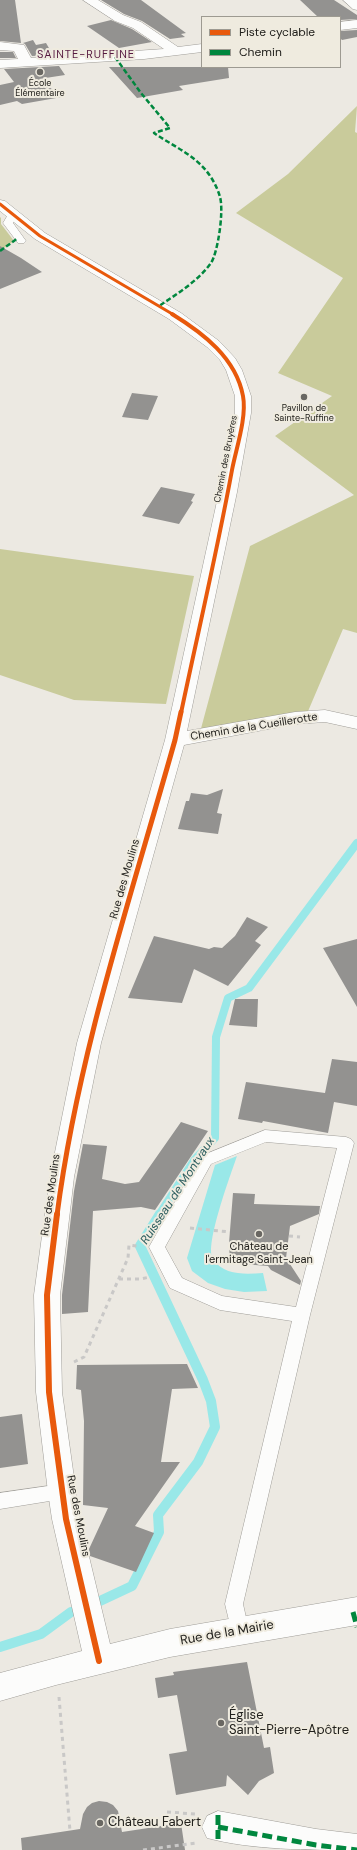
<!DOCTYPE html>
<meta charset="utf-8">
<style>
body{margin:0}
#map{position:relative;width:357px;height:1850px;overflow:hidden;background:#ece9e2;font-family:"DM Sans",sans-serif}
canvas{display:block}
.legend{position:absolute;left:201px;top:16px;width:140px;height:52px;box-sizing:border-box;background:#efebdf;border:1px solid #9d9a91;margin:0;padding:5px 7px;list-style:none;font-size:12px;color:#22211d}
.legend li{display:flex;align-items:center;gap:8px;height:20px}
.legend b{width:20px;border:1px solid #9d9a91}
</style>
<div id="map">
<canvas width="357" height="1850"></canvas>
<ul class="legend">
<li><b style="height:5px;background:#e8590c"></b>Piste cyclable</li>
<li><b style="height:5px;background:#00873e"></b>Chemin</li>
</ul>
</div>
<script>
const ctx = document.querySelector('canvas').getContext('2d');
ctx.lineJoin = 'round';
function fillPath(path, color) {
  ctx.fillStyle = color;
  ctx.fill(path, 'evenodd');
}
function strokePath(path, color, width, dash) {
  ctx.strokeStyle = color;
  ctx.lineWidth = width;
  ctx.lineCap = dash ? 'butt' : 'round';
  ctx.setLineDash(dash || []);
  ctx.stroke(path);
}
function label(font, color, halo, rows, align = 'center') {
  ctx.font = font + ' "DM Sans",sans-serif';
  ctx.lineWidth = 4;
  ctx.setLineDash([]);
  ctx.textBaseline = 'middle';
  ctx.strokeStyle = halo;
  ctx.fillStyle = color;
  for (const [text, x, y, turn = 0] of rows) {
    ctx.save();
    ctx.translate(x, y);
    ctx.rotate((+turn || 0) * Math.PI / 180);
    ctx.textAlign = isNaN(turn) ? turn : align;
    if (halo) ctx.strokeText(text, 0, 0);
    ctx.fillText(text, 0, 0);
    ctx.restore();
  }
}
fillPath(new Path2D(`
 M357,106L355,132L357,133V633L343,629L306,716L199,736L250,546L354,495L275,436L332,396L278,373L343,278L236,213L288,174Z
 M0,217L1,218V224L14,241L0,251Z
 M0,549L194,576L166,704L74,700L0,675Z`), '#c9cb9b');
fillPath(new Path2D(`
 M237,1156C231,1174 204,1246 213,1259C224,1276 246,1274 263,1273L267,1291L244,1292L225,1289L208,1283L192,1271L187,1258L215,1165Z`), '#99e8e8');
strokePath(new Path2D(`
 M159,1215L195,1159L215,1138L216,1037L228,998L249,988L357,843`), '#99e8e8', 8);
strokePath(new Path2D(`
 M100,1601L132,1586L159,1532L158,1515L198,1462L215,1427L211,1401L203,1380L140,1246L160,1214
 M0,1647L41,1634L71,1612`), '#99e8e8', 10);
fillPath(new Path2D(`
 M0,0H15L21,43L0,41Z
 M101,0H141L186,33L181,34L185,37L170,39L142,21L124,14Z
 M300,0H334L357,15V19L340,20V17H318Z
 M111,20L132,29L152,42L119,48L87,26Z
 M357,30V37L342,40L340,38V31Z
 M33,40L36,45L46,43L53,55L32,56L25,44L23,43Z
 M0,52H13L16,58H0Z
 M59,66L65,75L39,79L62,97L22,104L17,101L0,105V85L14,82L4,69Z
 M109,67H228L229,78L179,86L183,90L137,98Z
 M0,246L21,258L42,272L0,289Z
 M132,393L158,396L148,420L122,417Z
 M161,487L195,494L191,501L193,502L179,524L142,516Z
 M223,789L217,813L222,814L218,834L178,829L186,801H189L191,793L207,795Z
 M247,917L268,927L255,941L261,945L228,986L194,969L182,1003L128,998L154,936L209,949L214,947L222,948L235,936Z
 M357,939V1007L323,948Z
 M235,999H258L257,1027L229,1025Z
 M332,1059L357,1062V1106L334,1102L328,1133L263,1121L262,1123L238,1119L246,1082L325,1093Z
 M181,1122L208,1131L155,1210L141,1207L93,1211L88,1312L62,1314V1295L74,1191L83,1144L107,1146L102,1179L125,1184L139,1182Z
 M233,1193L255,1194L254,1204L320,1206L319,1214L290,1226L286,1258L301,1281L300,1285L271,1270L268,1266L230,1263L229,1243Z
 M187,1364L198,1388L172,1389L161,1462H180L135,1526L154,1533L136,1572L90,1556L89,1549L108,1508L83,1505L84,1421L81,1390L76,1389L77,1365Z
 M22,1414L28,1464L0,1468V1417Z
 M247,1662L264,1748L270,1747L274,1773L259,1781L248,1795L227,1775L226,1786L176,1795L169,1754L187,1751L177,1695L158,1698L155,1678L174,1675L173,1672Z
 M99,1801L107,1802L113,1805L118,1811L122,1832L181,1823L185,1850H22L21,1838L80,1829L83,1814L87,1807L92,1803Z`), '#939290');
const lane = new Path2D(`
 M12,212L17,215L13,223L26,241L24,243H18L3,223L9,213Z
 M265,1130L346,1137L351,1139L354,1143L310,1315L243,1604L249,1631L247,1637L240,1640L233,1637L225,1604L292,1321L220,1310L170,1288L149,1247L201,1156ZM266,1142L337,1148L296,1307L222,1296L182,1278L165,1247L211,1164Z
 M62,1484L68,1486L71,1492L68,1498L0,1509V1493Z`);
const street = new Path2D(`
 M83,0H98L123,15L141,22L178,47L202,44V52L144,59L0,68V60L18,59L14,51L0,50V42L24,45L31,58L164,49L133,28L115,21Z
 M343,0H357V10L353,9Z
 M357,20V28L340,30V22Z
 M0,200L5,201L45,233L181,313L219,341L235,358L242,370L251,396V413L237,492L187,731L295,712L325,710L357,717V729L325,722L295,724L184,745L101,1043L74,1177L60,1295L62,1392L76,1492L80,1519L110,1644L170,1629L357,1597V1625L170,1657L56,1685L0,1701V1673L82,1651L52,1519L48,1492L36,1392L34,1295L50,1177L77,1043L165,740L219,492L235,413V396L226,370L220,360L207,347L169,319L35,239L0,211Z
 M218,1811L316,1829L357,1834V1850C309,1850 252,1850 207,1838L202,1827L207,1816Z`);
strokePath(lane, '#9f9d98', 1);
strokePath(street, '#9f9d98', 1);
strokePath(new Path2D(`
 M190,1228L230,1232
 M289,1236L300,1237
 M119,1279H140L150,1277
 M74,1362L84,1357L128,1258L129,1245L137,1246
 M59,1697L70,1831
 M167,1812L195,1814
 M143,1850L196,1843`), '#c9c8c7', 3, [4, 4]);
fillPath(lane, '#fcfcfb');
fillPath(street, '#fcfcfb');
strokePath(new Path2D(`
 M115,57L141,93L170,128L154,133C170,144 188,152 202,166C210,174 217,186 220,197C224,211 218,252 211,263C198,281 177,294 159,306
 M0,251L18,238`), '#00873e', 2.5, [5, 2.5]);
strokePath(new Path2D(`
 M353,1612L357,1627
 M218,1815V1839
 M218,1827L316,1845L357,1850`), '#00873e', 5, [10, 5]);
strokePath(new Path2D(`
 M0,204L40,236L174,315`), '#e8590c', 3);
strokePath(new Path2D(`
 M172,314C203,333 236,358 243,396C247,417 236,449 232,470C217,552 198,632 181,713`), '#e8590c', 4);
strokePath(new Path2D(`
 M57,1215C78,1053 131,897 175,740L181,712`), '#e8590c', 5);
strokePath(new Path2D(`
 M57,1214L47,1295L49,1392L66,1519L99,1661`), '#e8590c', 6);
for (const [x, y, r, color] of [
 [40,72,4,"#696762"],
 [304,397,4,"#696762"],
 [259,1234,4,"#696762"],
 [221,1723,4,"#696762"],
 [100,1823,4,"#696762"]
]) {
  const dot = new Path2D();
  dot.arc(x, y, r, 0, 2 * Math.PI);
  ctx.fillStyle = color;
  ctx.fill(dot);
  strokePath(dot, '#efebdf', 1.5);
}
label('9px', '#22211d', '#efebdf', [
 ["École",40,84],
 ["Élémentaire",40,94],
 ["Pavillon de",304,409],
 ["Sainte-Ruffine",304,419]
]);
label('9px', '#22211d', '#efebdf', [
 ["Chemin des Bruyères",226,459,-79]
]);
ctx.letterSpacing = '1px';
label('11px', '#561a40', '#efebdf', [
 ["SAINTE-RUFFINE",86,55]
]);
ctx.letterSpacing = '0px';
label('11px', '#22211d', '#efebdf', [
 ["Chemin de la Cueillerotte",254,727,-9],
 ["Rue des Moulins",125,879,-74],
 ["Rue des Moulins",51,1195,-82],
 ["Rue des Moulins",78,1516,79]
]);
label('11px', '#22211d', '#efebdf', [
 ["Château de",259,1247],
 ["l'ermitage Saint-Jean",259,1260]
]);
label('italic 12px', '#2b5d5e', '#efebdf', [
 ["Ruisseau de Montvaux",178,1191,-57]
]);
label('13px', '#22211d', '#efebdf', [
 ["Rue de la Mairie",227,1633,-10]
]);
label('13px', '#22211d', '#efebdf', [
 ["Église",229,1716],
 ["Saint-Pierre-Apôtre",229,1731],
 ["Château Fabert",108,1823]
], 'left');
</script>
